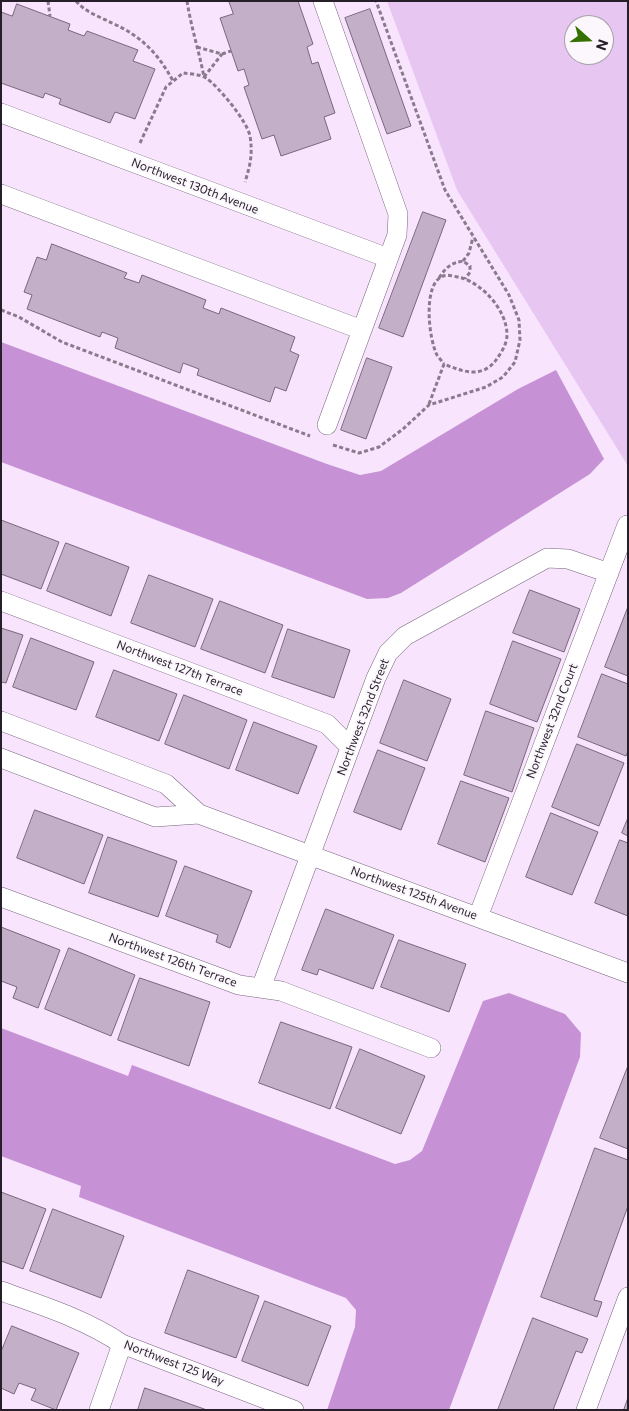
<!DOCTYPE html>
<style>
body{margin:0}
#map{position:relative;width:629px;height:1411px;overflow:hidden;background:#f8e4fd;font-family:Commissioner,sans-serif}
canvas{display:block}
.frame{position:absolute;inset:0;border:2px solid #261e28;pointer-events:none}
.north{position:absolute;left:564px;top:15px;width:50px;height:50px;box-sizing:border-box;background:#fbf7fd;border:1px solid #a6a0a8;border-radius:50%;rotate:110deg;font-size:14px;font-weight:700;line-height:20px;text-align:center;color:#261e28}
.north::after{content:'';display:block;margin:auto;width:18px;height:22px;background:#357000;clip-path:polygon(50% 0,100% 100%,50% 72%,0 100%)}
</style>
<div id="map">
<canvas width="629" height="1411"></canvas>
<div class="frame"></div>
<div class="north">N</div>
</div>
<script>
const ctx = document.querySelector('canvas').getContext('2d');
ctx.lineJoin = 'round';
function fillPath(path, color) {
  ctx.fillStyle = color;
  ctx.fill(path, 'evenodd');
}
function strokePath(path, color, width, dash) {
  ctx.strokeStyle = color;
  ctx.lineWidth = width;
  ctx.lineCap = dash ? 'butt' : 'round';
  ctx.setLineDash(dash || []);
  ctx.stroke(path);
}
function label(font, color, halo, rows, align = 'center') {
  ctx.font = font + ' Commissioner,sans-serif';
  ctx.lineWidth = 4;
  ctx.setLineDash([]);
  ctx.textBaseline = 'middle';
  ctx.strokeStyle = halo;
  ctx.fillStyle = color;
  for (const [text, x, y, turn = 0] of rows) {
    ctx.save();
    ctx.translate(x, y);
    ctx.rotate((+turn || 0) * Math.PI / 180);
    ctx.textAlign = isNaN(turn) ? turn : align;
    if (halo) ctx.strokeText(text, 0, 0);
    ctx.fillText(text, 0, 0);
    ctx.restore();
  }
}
fillPath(new Path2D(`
 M387,1H628V466L457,190ZM574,25H604V55H574Z`), '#e7c6f1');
fillPath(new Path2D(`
 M1,342L327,464L360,475L381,471L518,389L556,370L604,459L590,474L401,593L388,598L367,599L1,462Z
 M509,993L565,1014L581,1033L580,1057L449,1410H327L355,1327L356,1310L346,1298L79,1197L81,1186L1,1156V1028L128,1076L132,1065L395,1164L410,1160L422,1151L483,1001Z`), '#c692d5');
const building = new Path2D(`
 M229,1H298L313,44L307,47L312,64L318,62L335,113L324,117L331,139L281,156L274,135L262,139L244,87L249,85L244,69L238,71L220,18L233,14Z
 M17,4L70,24L68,30L84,36L87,31L138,50L133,61L155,69L135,119L115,112L110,123L59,104L61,99L45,93L43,98L1,83V12L12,16Z
 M370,9L411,126L387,134L345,18Z
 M423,212L446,220L403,337L379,328Z
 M52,244L127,273L124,278L139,283L142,275L206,300L203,308L219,314L221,308L295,337L290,351L299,355L286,391L275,387L270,402L197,375L199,369L183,363L180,373L115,348L118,338L102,332L100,337L27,309L32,295L24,292L37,257L46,260Z
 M367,358L392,367L366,439L341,430Z
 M1,520L59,542L41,589L1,574Z
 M66,543L129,567L111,616L47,591Z
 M149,575L213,599L195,647L131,623Z
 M530,590L580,609L564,652L513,633Z
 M220,601L283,625L265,673L201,649Z
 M628,607V676L605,667Z
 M1,628L23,635L6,683L1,682Z
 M288,629L350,650L334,698L272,677Z
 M31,638L94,662L76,710L13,687Z
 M513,641L561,659L537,722L490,704Z
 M114,670L177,694L159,741L96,717Z
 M602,674L628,684V751L626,756L578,737Z
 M404,680L451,699L427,761L380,743Z
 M184,695L247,720L229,769L165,744Z
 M486,711L534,728L512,792L464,775Z
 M254,722L317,746L298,794L236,770Z
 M577,744L624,763L599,826L552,807Z
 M378,750L425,768L401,830L354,812Z
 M461,781L509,798L485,862L438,844Z
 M35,810L103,835L84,884L17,858Z
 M551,813L598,832L572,895L526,877Z
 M628,818V836L622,833Z
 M108,837L177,861L158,917L89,893Z
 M620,840L628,843V916L595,903Z
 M185,866L252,891L230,948L216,942L218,935L166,916Z
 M326,909L394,935L373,989L319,969L317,975L302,970Z
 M1,927L60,950L38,1008L13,998L17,987L1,981Z
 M399,940L466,964L449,1012L381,987Z
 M69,948L135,975L111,1036L45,1009Z
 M140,978L210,1002L189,1066L118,1040Z
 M281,1022L352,1047L330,1109L259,1083Z
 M360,1049L425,1076L401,1134L336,1108Z
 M628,1066V1149L600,1138Z
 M595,1148L628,1160V1206L594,1300L602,1302L597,1317L541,1297Z
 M1,1192L46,1209L23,1269L1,1261Z
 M53,1209L124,1236L101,1298L30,1271Z
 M188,1270L259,1296L236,1358L165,1333Z
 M265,1301L331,1326L308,1386L242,1361Z
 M533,1318L588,1339L582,1353L576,1351L553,1410H498Z
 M12,1326L79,1353L56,1410L31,1400L36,1389L19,1383L14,1394L1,1388V1352Z
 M145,1388L207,1410H138Z
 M628,1398V1410H624Z`);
fillPath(building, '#c3b0c8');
strokePath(building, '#78677d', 1);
const minor = new Path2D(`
 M323,1L398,214L397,235L327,425
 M1,113L388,258
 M1,194L362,330
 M1,601L327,724L350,747
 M1,721L166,784L199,814L628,973
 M1,758L155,817L199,814
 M1,897L239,985L281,991L431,1048
 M478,917L627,525
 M261,988L376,678L388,653L405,636L547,558L568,559L609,573
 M1,1291C43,1306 85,1319 122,1344L294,1410
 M99,1410L122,1344
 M586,1410L628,1297`);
strokePath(minor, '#77667c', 20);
strokePath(new Path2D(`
 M48,1L50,16
 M76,1C85,12 100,17 112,23C141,36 158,53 173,81
 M187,1C191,27 199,51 204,77
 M197,47L222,54L231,51
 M204,77L222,54
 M140,143L166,87L183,73C190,74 200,74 206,78C219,87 247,121 250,136C253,154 250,166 245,182
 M463,261L469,253L473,237
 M439,278C446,267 451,263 463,261L470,266V272L465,279
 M1,310L19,317L62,342L310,436
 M429,404L444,364C454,368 463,372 474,372C483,372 491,367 496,360C501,353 507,344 507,335C507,311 484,285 462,278C456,277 448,274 443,276C422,284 429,340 437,355C439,358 442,361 444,364
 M333,445L359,453L379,447L403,429L429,405L486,387L503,377L515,362L520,340L519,320L509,295L445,190L376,1`), '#897b8c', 3, [4, 2.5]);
strokePath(minor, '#fff', 19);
label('12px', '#261e28', '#fbf7fd', [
 ["Northwest 130th Avenue",195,186,21],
 ["Northwest 127th Terrace",180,668,21],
 ["Northwest 32nd Street",363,717,-69],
 ["Northwest 32nd Court",552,721,-69],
 ["Northwest 125th Avenue",414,893,20],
 ["Northwest 126th Terrace",173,960,20],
 ["Northwest 125 Way",174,1363,21]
]);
</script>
